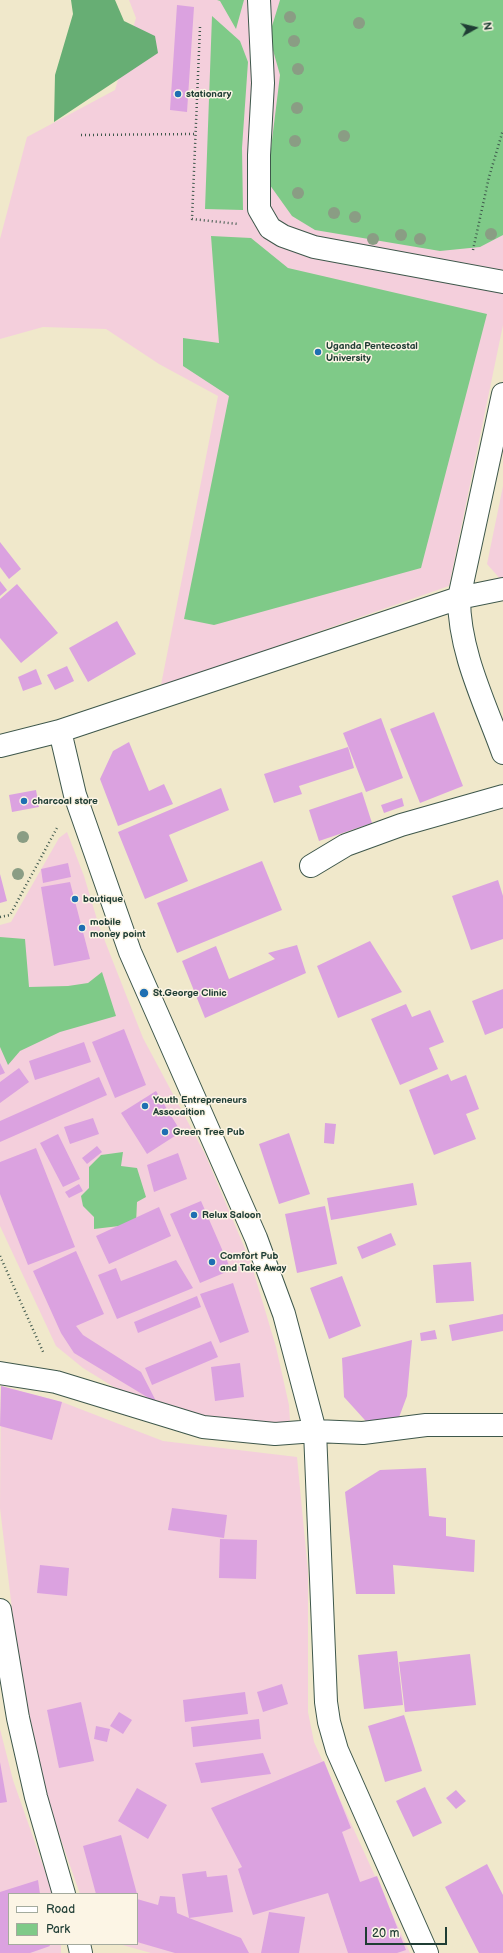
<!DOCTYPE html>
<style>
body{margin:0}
#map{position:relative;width:503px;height:1953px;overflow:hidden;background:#f0e8cb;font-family:"Balsamiq Sans",sans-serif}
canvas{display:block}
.legend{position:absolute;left:8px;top:1893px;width:130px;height:52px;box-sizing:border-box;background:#fcf5e5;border:1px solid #a4ab9e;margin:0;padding:5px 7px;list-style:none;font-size:12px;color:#1f3d34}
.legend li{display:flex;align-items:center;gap:8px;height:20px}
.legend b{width:20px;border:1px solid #a4ab9e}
.north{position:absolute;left:455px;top:8px;width:40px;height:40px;-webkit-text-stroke:3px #fcf5e5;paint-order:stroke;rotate:82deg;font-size:11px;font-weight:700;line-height:16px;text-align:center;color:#1f3d34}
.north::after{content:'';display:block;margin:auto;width:14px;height:18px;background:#1f3d34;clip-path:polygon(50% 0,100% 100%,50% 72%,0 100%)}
.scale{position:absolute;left:365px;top:1927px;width:82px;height:18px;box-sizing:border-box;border:2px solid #1f3d34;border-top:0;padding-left:5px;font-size:12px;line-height:14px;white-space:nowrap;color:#1f3d34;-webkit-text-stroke:3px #fcf5e5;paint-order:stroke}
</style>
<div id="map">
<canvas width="503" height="1953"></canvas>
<ul class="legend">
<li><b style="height:5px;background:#fff"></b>Road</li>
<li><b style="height:11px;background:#7fca88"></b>Park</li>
</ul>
<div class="north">N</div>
<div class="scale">20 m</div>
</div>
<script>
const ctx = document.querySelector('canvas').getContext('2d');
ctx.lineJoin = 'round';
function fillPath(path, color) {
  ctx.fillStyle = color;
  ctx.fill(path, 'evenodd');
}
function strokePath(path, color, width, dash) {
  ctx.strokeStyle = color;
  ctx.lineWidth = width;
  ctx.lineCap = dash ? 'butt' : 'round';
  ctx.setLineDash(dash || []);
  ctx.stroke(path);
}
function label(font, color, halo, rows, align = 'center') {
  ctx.font = font + ' "Balsamiq Sans",sans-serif';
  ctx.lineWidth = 3;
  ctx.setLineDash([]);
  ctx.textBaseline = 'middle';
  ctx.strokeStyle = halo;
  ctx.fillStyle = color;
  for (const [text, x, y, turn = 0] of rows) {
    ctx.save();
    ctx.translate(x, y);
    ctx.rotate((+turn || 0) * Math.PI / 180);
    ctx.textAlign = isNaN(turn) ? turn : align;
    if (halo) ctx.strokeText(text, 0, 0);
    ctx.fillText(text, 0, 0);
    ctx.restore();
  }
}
fillPath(new Path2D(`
 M129,0H503V325L449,586L203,672L160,690L218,396L159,364L106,329L43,327L0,339V239L27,137L115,90L136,18Z
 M503,486V581H502L487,564Z
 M67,832L84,876L99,926L143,1038L205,1154L251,1263L276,1347L289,1405L290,1422L282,1430L208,1422L122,1392L83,1368L56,1346L0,1226V925L11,922L59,838Z
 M1,1386L62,1402L163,1441L297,1457L308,1572V1712L314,1742L410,1953H151L119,1944H137V1894H80L47,1800L20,1677L0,1508Z
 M0,1729L13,1780L53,1894H9V1944H61V1953H0Z`), '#f4cfdc');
fillPath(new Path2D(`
 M217,0H244L236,29L220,1Z
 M280,0H503V235L480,247L440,251L315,230L292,216L267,181L280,75L269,36Z
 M212,16L240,41L248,62L242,148L243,210L205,209Z
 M211,236L251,238L288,268L487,314L421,568L214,625L184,619L229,396L183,366V338L219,343Z
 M0,937L25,939L29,987L68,986L88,983L102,972L116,1016L60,1032L20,1051L8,1065L0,1047Z
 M123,1152L121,1166L137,1168L146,1197L137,1202L136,1224L94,1229V1217L83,1206L81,1196L89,1188V1167L101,1155Z`), '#7fca88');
fillPath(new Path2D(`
 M71,0H115L124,21L155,36L158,53L54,122L55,75L73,14Z`), '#67ae74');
fillPath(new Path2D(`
 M177,5L194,7L187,112L170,110Z
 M0,542L21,569L9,579L0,567Z
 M0,581L7,590L0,596Z
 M17,584L58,633L21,663L0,638V599Z
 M117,621L136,654L88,682L69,648Z
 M67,666L74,681L55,690L47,675Z
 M36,669L42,684L23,691L18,677Z
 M434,712L463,786L420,803L390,729Z
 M381,718L403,778L366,792L343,733Z
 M129,742L149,791L164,784L173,804L118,826L100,779L113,751Z
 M348,747L354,768L299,786L302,794L274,803L264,774Z
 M221,788L229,810L169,835L188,881L145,899L118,832Z
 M36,790L39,807L12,812L9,795Z
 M362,792L372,823L319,841L309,810Z
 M402,798L404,806L384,813L381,805Z
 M262,861L282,910L177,953L157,903Z
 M68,863L71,877L43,883L41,869Z
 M0,874L7,901L0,903Z
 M498,880L503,896V939L471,950L452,896Z
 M70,882L90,959L54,966L41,887Z
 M370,941L402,992L338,1018L317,966Z
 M297,945L306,973L205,1018L182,961L216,946L229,979L275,959L268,953Z
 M503,989V1028L485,1035L472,1001Z
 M406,1004L412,1017L430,1010L444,1042L429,1048L438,1069L400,1085L371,1019Z
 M124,1029L146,1085L115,1098L92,1042Z
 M84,1042L91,1062L35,1080L29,1061Z
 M0,1063L5,1073L0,1075Z
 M19,1068L29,1082L0,1103V1082Z
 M448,1074L451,1081L466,1075L479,1109L466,1114L476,1139L434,1155L409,1090Z
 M99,1077L107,1095L0,1142V1121Z
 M156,1091L181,1132L147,1154L121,1113Z
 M93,1118L99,1134L70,1144L64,1127Z
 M325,1123L336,1124L334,1144L324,1143Z
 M289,1133L310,1194L279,1204L259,1144Z
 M58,1134L80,1179L63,1187L40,1143Z
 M97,1146L102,1152L87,1164L82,1158Z
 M36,1148L75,1247L28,1265L0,1194V1162Z
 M178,1153L187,1179L154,1192L147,1165Z
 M413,1183L417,1205L331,1220L327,1198Z
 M79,1184L83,1191L69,1198L65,1192Z
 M201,1201L231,1270L200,1283L170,1214Z
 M325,1206L337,1264L297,1273L285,1214Z
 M159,1207L171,1236L109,1264L96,1236Z
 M391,1233L396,1245L362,1259L357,1247Z
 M76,1251L104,1314L76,1326L83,1335L141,1372L157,1403L74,1353L61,1333L33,1271Z
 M176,1260L193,1288L117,1319L98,1275L116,1268L121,1281Z
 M471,1262L474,1301L436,1303L433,1265Z
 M342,1276L361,1326L329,1339L310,1288Z
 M233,1283L249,1332L220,1343L200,1294Z
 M197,1296L201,1307L138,1333L134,1322Z
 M503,1314V1331L452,1341L449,1325Z
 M435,1330L437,1339L421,1341L420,1333Z
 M412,1340L407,1396L395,1428L373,1429L344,1397L342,1358Z
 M211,1341L218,1357L152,1385L145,1368Z
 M240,1363L244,1397L215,1401L211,1367Z
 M1,1386L62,1402L52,1440L0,1426Z
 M426,1468L429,1516L446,1518V1536L475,1540L474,1572L393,1565L395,1594H356L345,1492L380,1470Z
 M172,1508L227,1515L224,1538L168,1530Z
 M220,1539L257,1540L256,1579L219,1578Z
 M40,1565L69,1568L67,1596L37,1593Z
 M397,1651L403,1705L364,1709L358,1655Z
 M470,1654L476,1705L405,1712L399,1662Z
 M282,1684L288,1704L263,1712L257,1692Z
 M245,1692L248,1714L185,1722L183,1700Z
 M81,1702L94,1761L59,1768L47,1710Z
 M119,1712L132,1720L123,1734L110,1726Z
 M404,1715L422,1771L385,1782L368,1726Z
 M259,1719L261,1739L193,1747L191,1727Z
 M96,1726L110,1729L107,1742L94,1739Z
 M263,1753L271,1774L201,1783L195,1763Z
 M324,1761L351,1828L342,1832L360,1882L377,1876L406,1950L397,1953H348L328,1893L253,1915L238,1869L242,1867L211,1808Z
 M0,1762L7,1802L0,1803Z
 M425,1787L442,1823L413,1837L396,1801Z
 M137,1788L167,1805L148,1839L118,1821Z
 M456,1790L466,1801L456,1809L446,1798Z
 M121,1835L137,1894H96L83,1846Z
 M487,1864L503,1895V1953H479L445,1887Z
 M206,1871L207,1877L227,1875L233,1912L189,1918L241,1938L249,1953H175L137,1942V1899L158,1905L160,1896L175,1897L177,1913L189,1918L182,1874Z
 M38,1880L40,1894H9V1944H49L50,1946L30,1953H0V1892Z
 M269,1912L305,1917L299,1953H261Z`), '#dba2e0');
const minor = new Path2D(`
 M259,0L263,83L259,155V209L270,228L283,236L314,247L503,282
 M503,394L459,598C459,652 485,703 503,753
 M60,731L75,795L130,952L256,1238L284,1314L315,1431L326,1702L329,1722L337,1750L427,1953
 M0,746L60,731L459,598L503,589
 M311,866L346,845L401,825L503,796
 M0,1373L56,1382L203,1427L275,1434L315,1431L363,1433L426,1425H503
 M0,1610L18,1718L36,1797L64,1894
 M79,1944L81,1953`);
strokePath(minor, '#3e574b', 24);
strokePath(new Path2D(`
 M200,27L192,219L238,224
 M81,135L196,134
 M473,250L489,177L503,130
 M0,917L10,915L58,826
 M0,1256L44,1354`), '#3e574b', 2.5, [1, 3]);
strokePath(minor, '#fff', 22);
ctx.fillStyle = '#8a9d84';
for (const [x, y] of [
 [290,17],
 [359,23],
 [294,41],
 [298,69],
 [297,108],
 [344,136],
 [295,141],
 [298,193],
 [334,213],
 [355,217],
 [491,234],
 [401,235],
 [373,239],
 [420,239],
 [23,837],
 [18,874]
]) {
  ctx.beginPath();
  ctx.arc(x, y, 6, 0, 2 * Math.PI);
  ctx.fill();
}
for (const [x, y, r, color] of [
 [178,94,4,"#1f6fb2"],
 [318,352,4,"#1f6fb2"],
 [24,801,4,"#1f6fb2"],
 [75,899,4,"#1f6fb2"],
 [82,928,4,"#1f6fb2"],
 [144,993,5,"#1f6fb2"],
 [145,1106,4,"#1f6fb2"],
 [165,1132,4,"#1f6fb2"],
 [194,1215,4,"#1f6fb2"],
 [212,1262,4,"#1f6fb2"]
]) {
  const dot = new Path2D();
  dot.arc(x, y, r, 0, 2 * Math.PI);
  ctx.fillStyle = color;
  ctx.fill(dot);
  strokePath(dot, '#fcf5e5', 1.5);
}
label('bold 10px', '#1f3d34', '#fcf5e5', [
 ["stationary",186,94],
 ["Uganda Pentecostal",326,346],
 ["University",326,358],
 ["charcoal store",32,801],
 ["boutique",83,899],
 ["mobile",90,922],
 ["money point",90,934],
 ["St.George Clinic",153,993],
 ["Youth Entrepreneurs",153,1100],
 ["Assocaition",153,1112],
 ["Green Tree Pub",173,1132],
 ["Relux Saloon",202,1215],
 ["Comfort Pub",220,1256],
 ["and Take Away",220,1268]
], 'left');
</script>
